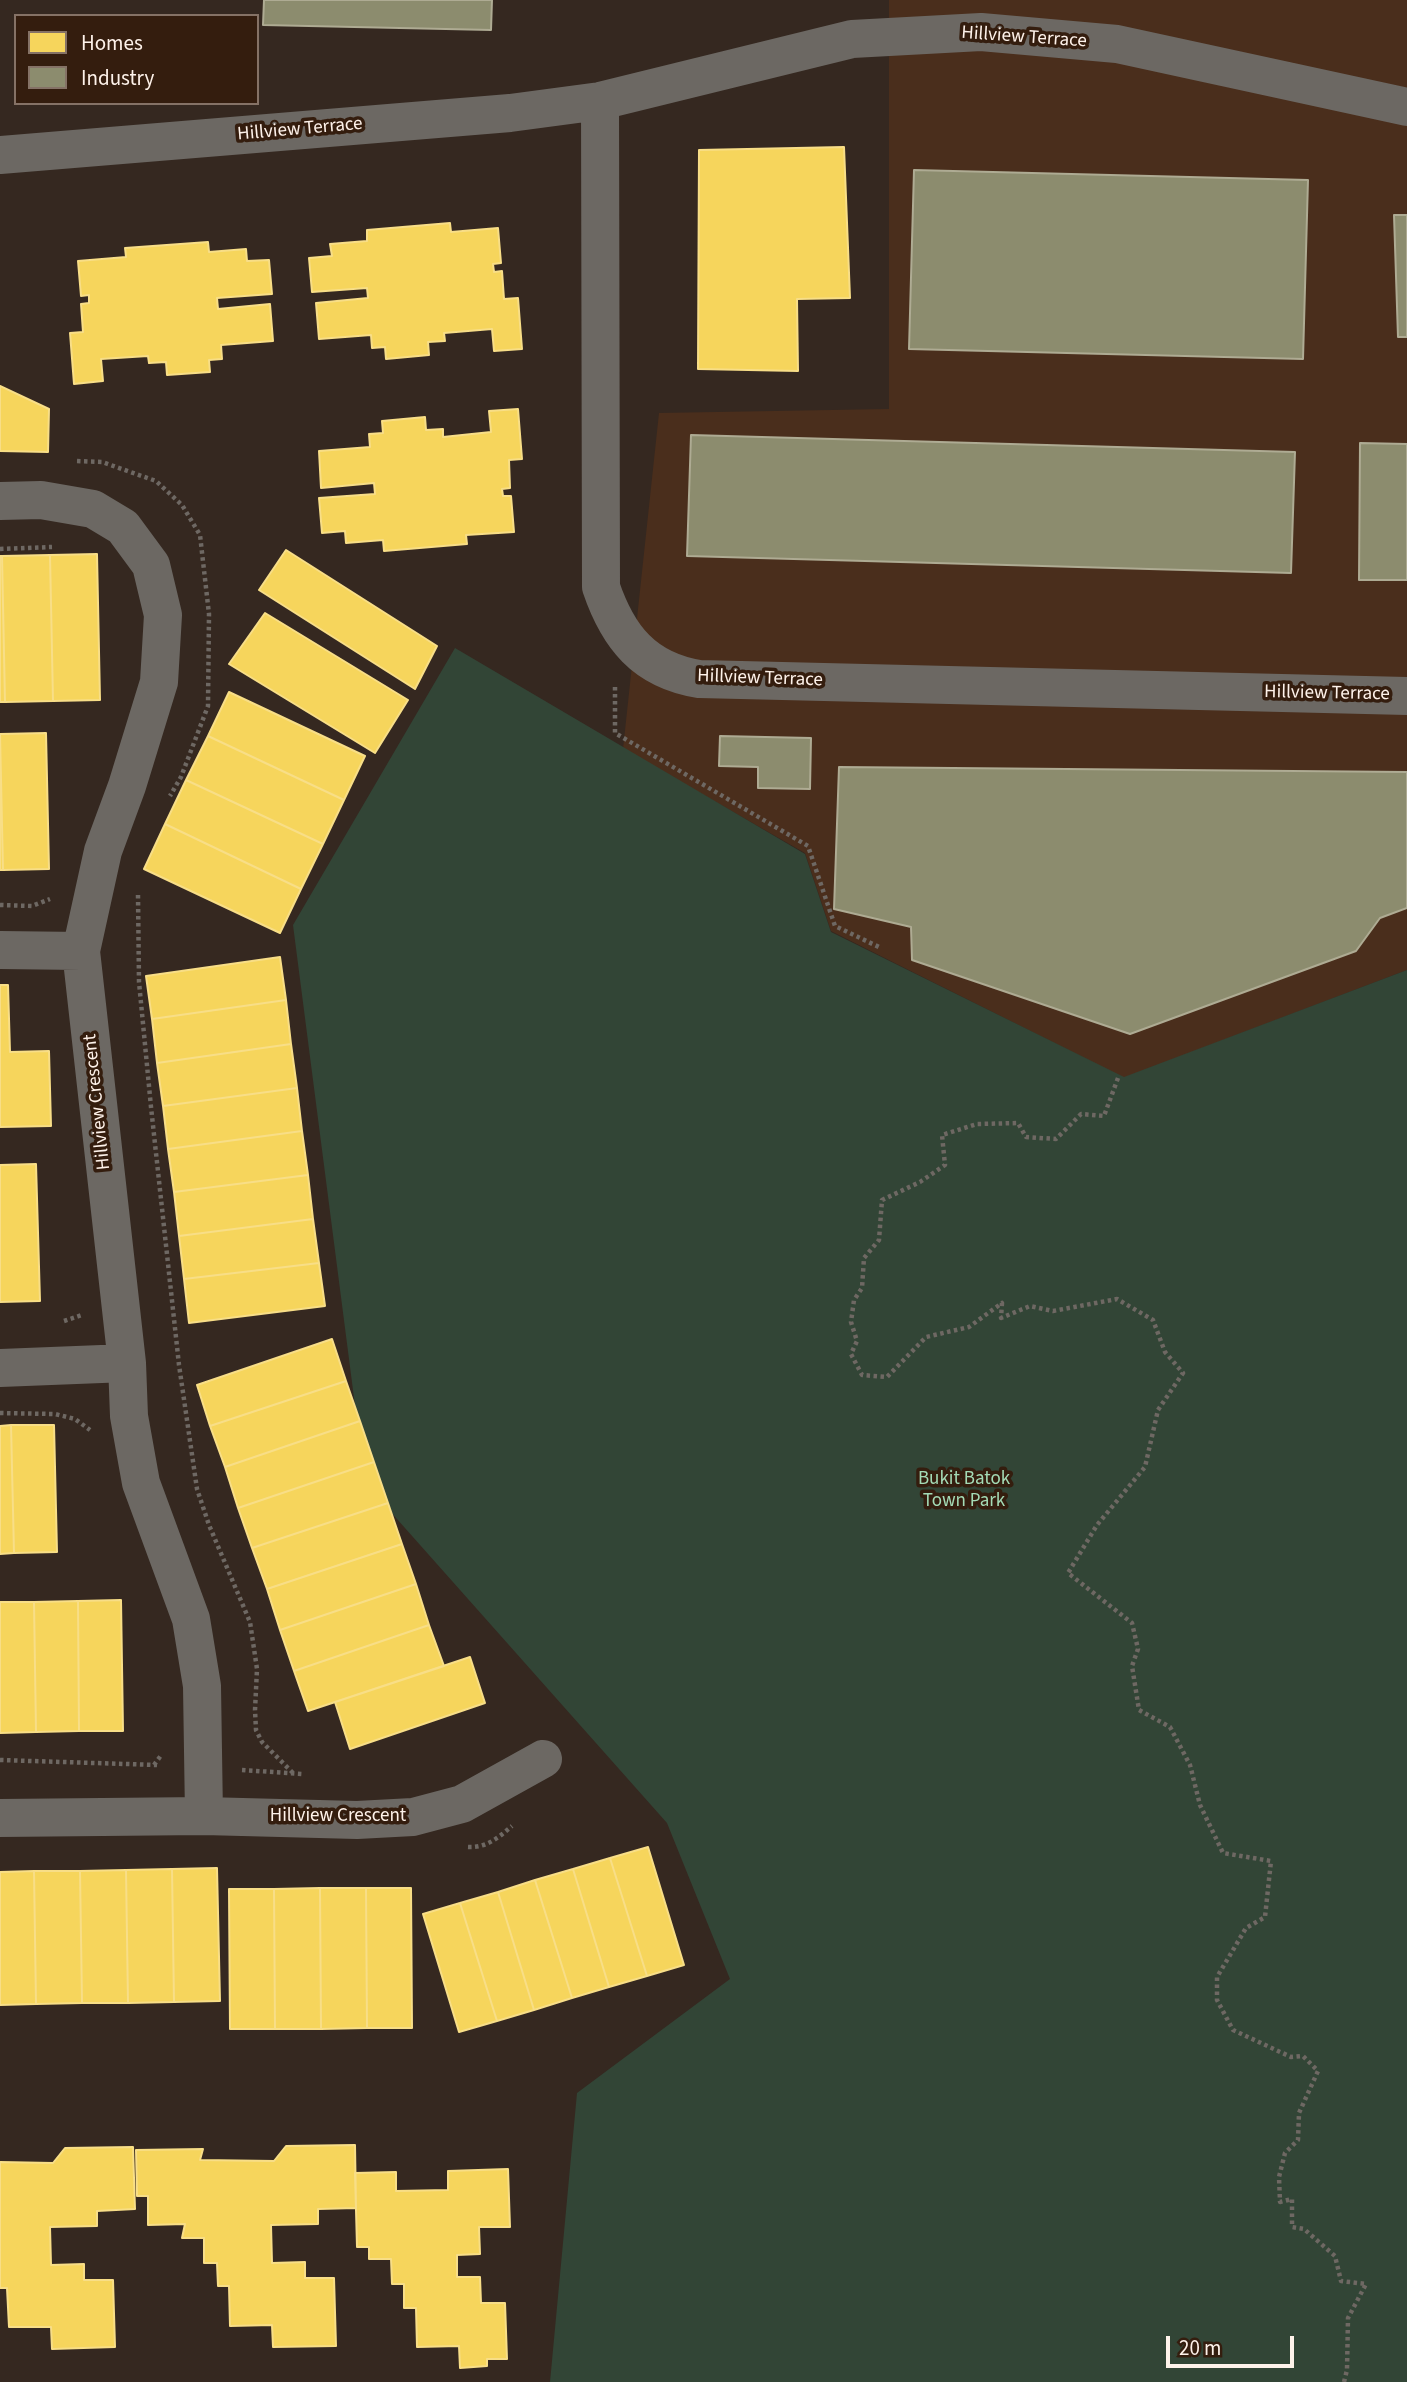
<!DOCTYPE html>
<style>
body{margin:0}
#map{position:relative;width:1407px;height:2382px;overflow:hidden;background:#352820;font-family:"Source Sans 3",sans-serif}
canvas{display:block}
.legend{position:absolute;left:14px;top:14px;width:245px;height:91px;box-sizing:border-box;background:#341d0e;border:2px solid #857266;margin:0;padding:9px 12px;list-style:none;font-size:21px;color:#fef2ea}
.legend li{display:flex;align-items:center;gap:14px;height:35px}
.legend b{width:35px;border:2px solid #857266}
.scale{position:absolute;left:1166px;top:2336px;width:128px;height:32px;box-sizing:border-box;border:4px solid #fef2ea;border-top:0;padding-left:9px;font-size:21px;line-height:24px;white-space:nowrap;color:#fef2ea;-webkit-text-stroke:5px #341d0e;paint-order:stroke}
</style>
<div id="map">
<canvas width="1407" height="2382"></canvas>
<ul class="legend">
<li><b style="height:19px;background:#f6d55c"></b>Homes</li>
<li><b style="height:19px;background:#8c8c6e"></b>Industry</li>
</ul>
<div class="scale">20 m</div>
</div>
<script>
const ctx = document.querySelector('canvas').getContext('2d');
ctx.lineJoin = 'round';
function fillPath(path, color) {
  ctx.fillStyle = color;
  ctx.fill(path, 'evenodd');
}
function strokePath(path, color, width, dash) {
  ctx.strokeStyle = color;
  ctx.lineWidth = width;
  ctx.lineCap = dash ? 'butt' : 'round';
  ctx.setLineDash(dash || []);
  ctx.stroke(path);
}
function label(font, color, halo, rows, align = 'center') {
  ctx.font = font + ' "Source Sans 3",sans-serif';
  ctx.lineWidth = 7;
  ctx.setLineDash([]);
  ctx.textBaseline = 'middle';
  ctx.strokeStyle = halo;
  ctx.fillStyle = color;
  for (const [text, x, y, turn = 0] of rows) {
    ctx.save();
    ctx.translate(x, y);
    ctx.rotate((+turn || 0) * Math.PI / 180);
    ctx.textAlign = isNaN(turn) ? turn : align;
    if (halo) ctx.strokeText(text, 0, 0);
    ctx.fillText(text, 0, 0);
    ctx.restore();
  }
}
fillPath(new Path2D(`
 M889,0H1407V970L1124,1078L831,931L805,853L623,749L659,413L889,409Z`), '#4a2e1c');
fillPath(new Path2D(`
 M455,648L805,854L831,932L1124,1077L1407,970V2382H550L577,2093L730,1979L667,1823L365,1483L293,925Z`), '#324536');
const homes = new Path2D(`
 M844,147L850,298L797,299L798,371L698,369L699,150Z
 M450,223L451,232L498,228L501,263L493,264L494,272L502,271L504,299L518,298L522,349L494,351L492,329L444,333L445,341L428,342L429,355L386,359L385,347L372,348L371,335L319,339L316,303L368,298L367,288L312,292L309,258L332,256L330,244L367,241V230Z
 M208,242L209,252L246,249L247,261L269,260L272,294L217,298L218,309L270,304L273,341L221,345L222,359L209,360L210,372L167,375L166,362L149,363L148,356L101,359L103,381L74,384L70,333L83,332L81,304L89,303V295L81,296L78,261L126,257L125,248Z
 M0,386L49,409L48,452L0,451Z
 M518,409L522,459L509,460L510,488L502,489L503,496H511L514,532L466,535L467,544L384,551L383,540L346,543L345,531L322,533L319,498L375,494L374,483L321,488L319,451L370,447L369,434L383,433L382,421L425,417L426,430L443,429V437L491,432L489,411Z
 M286,550L437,646L415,689L259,590Z
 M97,554L100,700L53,701L50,555Z
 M50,555L53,701L5,702L2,556Z
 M0,556H2L5,702H0Z
 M265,613L408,700L375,753L229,664Z
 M229,692L365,756L344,800L208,736Z
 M46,733L49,869L3,870L0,734Z
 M0,734L3,870H0Z
 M208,736L344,800L323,844L186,780Z
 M186,780L323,844L301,889L165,824Z
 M165,824L301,889L280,933L144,869Z
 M280,957L286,1000L152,1019L146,976Z
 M0,985H8L10,1052L49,1051L51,1126L0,1127Z
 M286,1000L291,1044L157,1063L152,1019Z
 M291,1044L297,1088L163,1106L157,1063Z
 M297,1088L302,1131L168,1149L163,1106Z
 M302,1131L308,1175L174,1192L168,1149Z
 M36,1164L40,1301L0,1302V1165Z
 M308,1175L313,1219L179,1236L174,1192Z
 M313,1219L319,1263L184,1279L179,1236Z
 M319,1263L325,1306L189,1323L184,1279Z
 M332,1339L346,1381L210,1426L197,1385Z
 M346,1381L360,1421L225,1467L210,1426Z
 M360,1421L374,1462L238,1508L225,1467Z
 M11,1425H54L57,1552L14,1553Z
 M11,1425L14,1553L0,1554V1426Z
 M374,1462L388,1503L252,1548L238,1508Z
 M388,1503L402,1544L267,1589L252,1548Z
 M402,1544L416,1584L280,1630L267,1589Z
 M416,1584L429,1625L294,1671L280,1630Z
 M121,1600L123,1731H79L78,1601Z
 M78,1601L79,1731L36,1732L34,1602Z
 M0,1602H34L36,1732L0,1733Z
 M429,1625L444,1666L308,1711L294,1671Z
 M470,1657L485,1703L350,1749L335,1702Z
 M648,1847L684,1965L647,1976L610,1858Z
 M610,1858L647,1976L609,1987L573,1869Z
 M217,1868L220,2001L174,2002L172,1869Z
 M172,1869L174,2002L128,2003L126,1870Z
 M573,1869L609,1987L572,1998L535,1880Z
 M126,1870L128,2003H82L80,1871Z
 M34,1871L36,2004L0,2005V1872Z
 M34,1871H80L82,2003L36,2004Z
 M535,1880L572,1998L534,2010L498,1892Z
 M320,1888H366L367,2028L321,2029Z
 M320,1888L321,2029H275L274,1889Z
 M366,1888H411L412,2028H367Z
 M229,1889H274L275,2029H230Z
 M498,1892L534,2010L497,2021L460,1903Z
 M460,1903L497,2021L459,2032L423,1914Z
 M355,2145L356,2208L318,2209V2224L271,2225L272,2263L305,2262V2278H334L336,2346L273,2347L272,2325L230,2326L229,2286H218L217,2263H204V2238H182L185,2224L148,2225V2196H137L136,2150L203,2149L200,2160L274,2161L286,2146Z
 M133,2147L135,2209L97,2211V2226L50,2227L51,2265L84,2264V2280H113L115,2347L52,2349L51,2327H9L7,2288H0V2162L53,2163L65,2148Z
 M508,2169L510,2227H479L480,2254L457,2255V2277H480L481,2303H505L507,2359H487V2366L460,2368L459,2346L417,2347L416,2308H404V2284H392L391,2259H369V2247H357L355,2173L396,2172V2191L448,2190V2171Z`);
fillPath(homes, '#f6d55c');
strokePath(homes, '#f8de87', 2);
const industry = new Path2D(`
 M264,0H492L491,30L263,25Z
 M914,170L1308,180L1303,359L909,349Z
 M1394,215H1407V337H1398Z
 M691,435L1295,452L1291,573L687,556Z
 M1360,443L1407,444V580H1359Z
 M720,736L811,738L810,789L758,788V767L719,766Z
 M839,767L1407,772V908L1380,918L1356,951L1130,1034L912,960L911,927L834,909Z`);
fillPath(industry, '#8c8c6e');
strokePath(industry, '#aeab93', 2);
strokePath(new Path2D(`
 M77,461L102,462L156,481L182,505L200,535L209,614L208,706L181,777L170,796
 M0,549L52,547
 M615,687V733L808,846L835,926L881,948
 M138,895L139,982L151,1107L179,1365L197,1489L209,1525L250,1622L257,1669L255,1710L256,1730L262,1742L293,1773
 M0,905L32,906L50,899
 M1118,1078L1104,1116L1081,1114L1056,1139L1026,1137L1018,1123L977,1124L942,1135L945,1165L920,1182L882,1200L879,1240L864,1258L862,1288L854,1300L851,1322L857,1341L851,1354L862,1375L887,1377L926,1337L969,1327L1002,1303L1001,1318L1030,1306L1053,1311L1117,1299L1153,1320L1165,1352L1183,1373L1158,1410L1145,1467L1097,1525L1068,1573L1132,1623L1138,1649L1132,1666L1139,1710L1170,1727L1190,1765L1200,1805L1223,1853L1271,1861L1265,1917L1246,1928L1217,1977V2000L1233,2030L1291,2057L1303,2056L1318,2071L1299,2113L1298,2140L1285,2153L1279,2177L1280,2202L1292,2199V2227L1304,2229L1335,2256L1341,2281L1366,2284L1348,2318L1347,2370L1344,2382
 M64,1321L82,1315
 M0,1413L55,1414L75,1419L90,1430
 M0,1760L157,1765
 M154,1765L162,1754
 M242,1770L303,1774
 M468,1847C487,1848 499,1837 512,1826`), '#6e6863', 4.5, [3.5, 3.5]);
strokePath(new Path2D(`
 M600,101L601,587C618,637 644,670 699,679L1407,696
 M0,155L510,113L600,101L852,39L981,32L1117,44L1407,107
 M0,501L41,500L93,509L123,527L151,565L163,615L159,682L127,786L103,851L81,951L127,1363L129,1416L141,1483L191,1619L202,1686L204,1816
 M0,950L81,951
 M0,1368L127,1363
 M0,1818L204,1816L357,1820L413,1817L462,1804L543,1759`), '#6c6863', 38);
label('19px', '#fef2ea', '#341d0e', [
 ["Hillview Terrace",1024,38,4],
 ["Hillview Terrace",300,130,-5],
 ["Hillview Terrace",760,679,2],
 ["Hillview Terrace",1327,694,1],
 ["Hillview Crescent",98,1102,-96],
 ["Hillview Crescent",338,1817]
]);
label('19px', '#a4dbb6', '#341d0e', [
 ["Bukit Batok",964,1480],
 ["Town Park",964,1502]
]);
</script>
